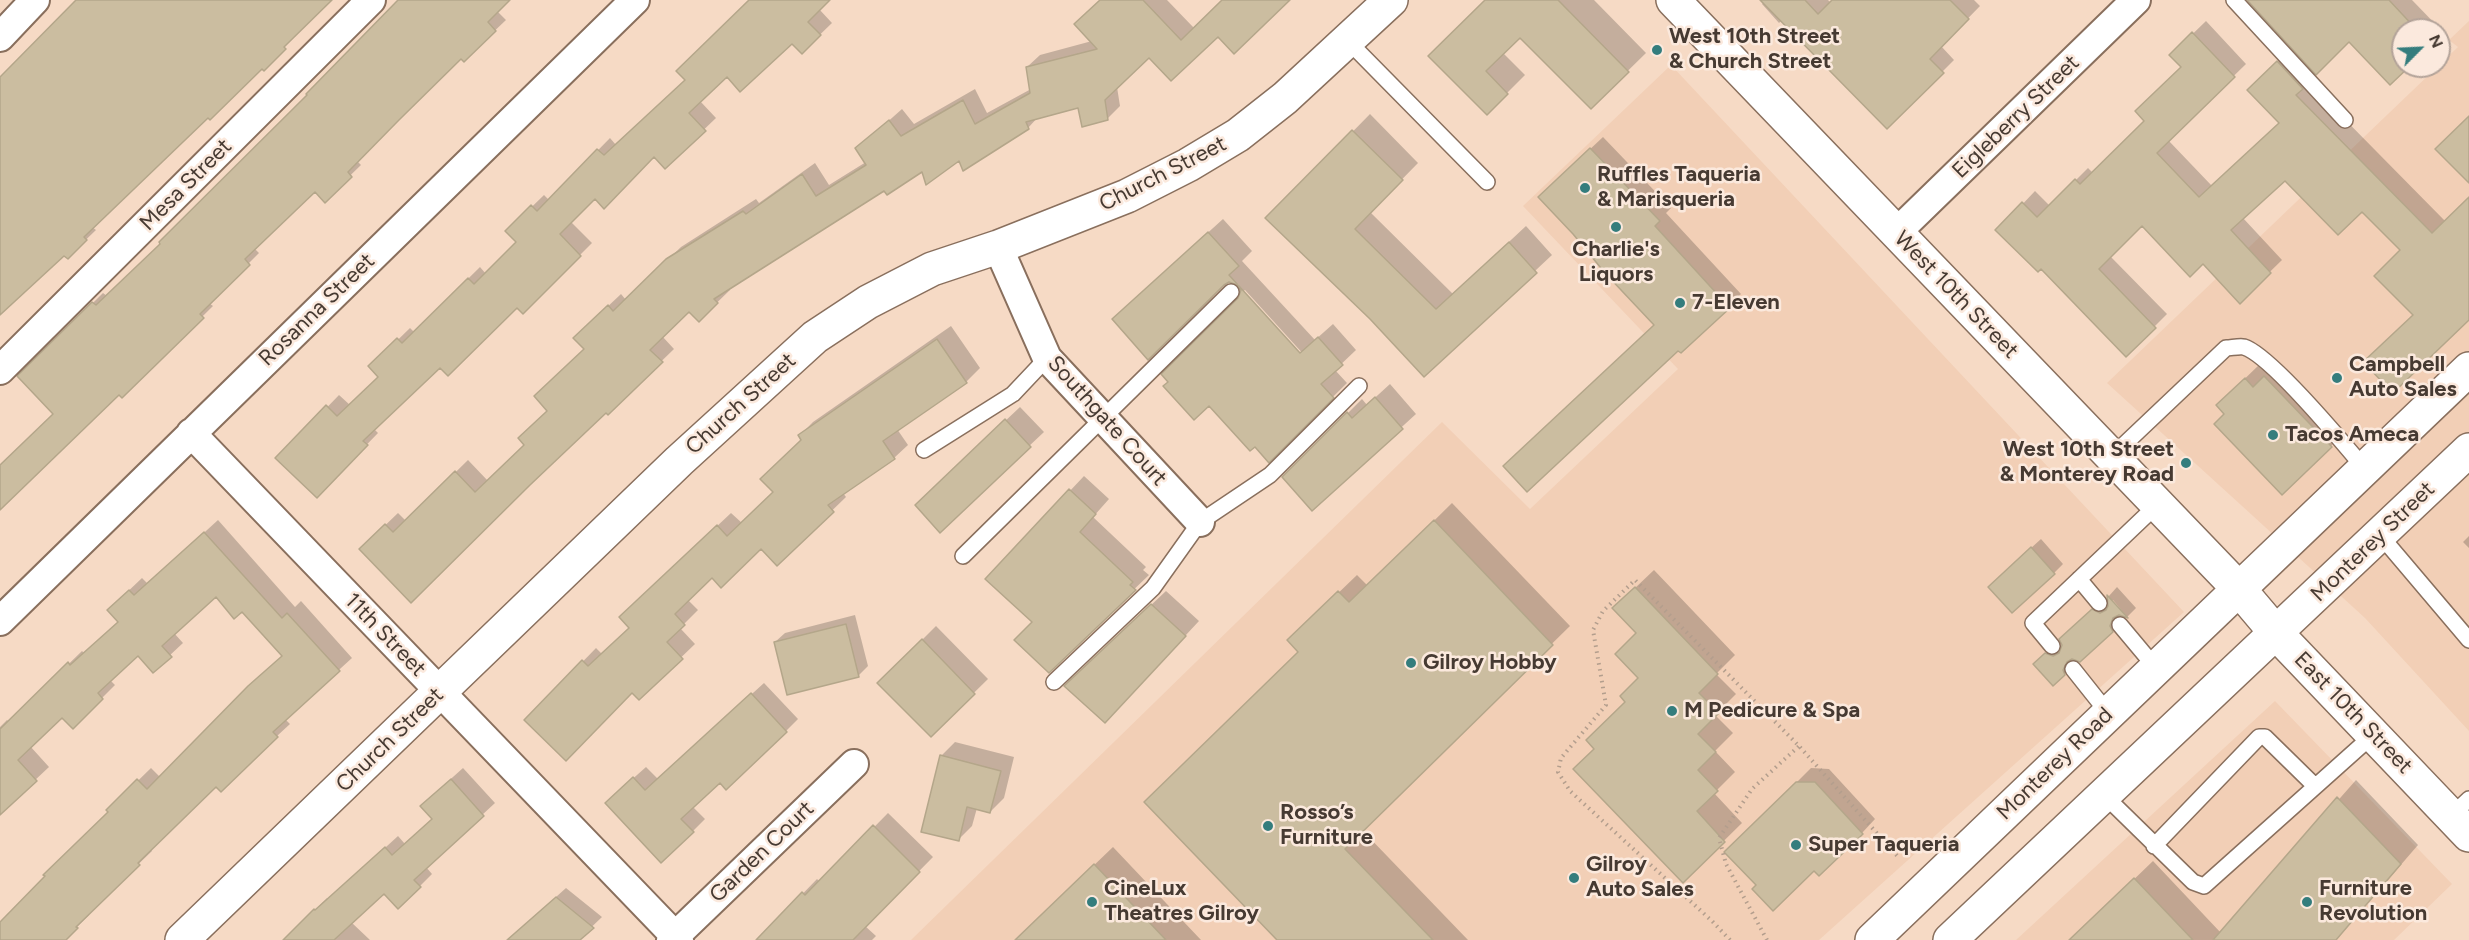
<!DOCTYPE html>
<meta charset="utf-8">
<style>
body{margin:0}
#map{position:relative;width:2469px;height:940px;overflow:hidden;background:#f6dac5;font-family:Figtree,sans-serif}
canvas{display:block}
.north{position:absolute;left:2391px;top:18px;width:60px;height:60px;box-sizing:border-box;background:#fbe9dd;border:2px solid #b3a399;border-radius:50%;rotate:66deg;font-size:16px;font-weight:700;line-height:24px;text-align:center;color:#463a32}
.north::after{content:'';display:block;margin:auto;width:21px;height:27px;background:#347d7d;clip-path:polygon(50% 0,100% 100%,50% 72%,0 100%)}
</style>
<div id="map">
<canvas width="2469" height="940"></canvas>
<div class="north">N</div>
</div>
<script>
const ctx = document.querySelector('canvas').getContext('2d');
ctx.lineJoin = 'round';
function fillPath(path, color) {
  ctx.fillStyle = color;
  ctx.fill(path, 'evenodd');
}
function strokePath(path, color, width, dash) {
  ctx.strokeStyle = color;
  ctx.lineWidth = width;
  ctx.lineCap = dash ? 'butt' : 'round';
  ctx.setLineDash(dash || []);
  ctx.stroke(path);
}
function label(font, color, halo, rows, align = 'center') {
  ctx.font = font + ' Figtree,sans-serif';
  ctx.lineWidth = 5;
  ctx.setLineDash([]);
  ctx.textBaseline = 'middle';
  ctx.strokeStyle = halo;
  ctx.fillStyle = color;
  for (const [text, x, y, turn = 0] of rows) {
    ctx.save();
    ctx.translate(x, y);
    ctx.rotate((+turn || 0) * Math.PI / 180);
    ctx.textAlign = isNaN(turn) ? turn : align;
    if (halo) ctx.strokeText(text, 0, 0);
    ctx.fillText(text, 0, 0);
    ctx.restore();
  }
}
fillPath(new Path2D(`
 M2469,21V731L2365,618L2107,383L2458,47L2449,40Z
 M1671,65L2184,612L1819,940H911L1442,422L1530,509L1678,369L1523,206Z
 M2275,701L2452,884L2394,940H2016Z`), '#f2cfb6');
fillPath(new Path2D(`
 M79,0H330L264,68L262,67L208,116L92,227L96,230L68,257L64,254L0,315V78Z
 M401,0H508L497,11L506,20L464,60L461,56L357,161L361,165L325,200L315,190L254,248L259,253L209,303L213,306L122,396L119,393L0,486V467L55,414L19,376L103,293L107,296L162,244Z
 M751,0H828L819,9L832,23L802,52L792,42L727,75L700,101L716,118L665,167L654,155L595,197L571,222L592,243L523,312L517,306L440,366L374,429L378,433L317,496L278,458L339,395L350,405L380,377L370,367L410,328L414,332L480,267L486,274L518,242L507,231L544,195L549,200L610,138L616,145L686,80Z
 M1101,0H1167L1194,28L1224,0H1288L1218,35L1149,56L1117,87L1120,106L1107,119L1079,106L1039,116L1028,128L959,159L922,169L884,189L728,288L730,290L699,320L689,310L662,336L674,349L608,413L606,411L411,601L374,536L398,513L406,521L468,460L488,481L526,445L585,349L587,326L621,294L626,300L681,247L756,199L759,203L815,163L829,185L866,162L857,149L902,109L914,124L975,89L987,113L1031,89L1027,67L1040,55L1092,41Z
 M1487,0H1594L1646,53L1591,107L1520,36L1503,53L1525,75L1487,113L1431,56Z
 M1766,0H1828L1831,3L1834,0H1974L1980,6L1941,46L1954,60L1887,127L1782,20L1779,23L1762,4Z
 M2249,0H2412L2443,32L2439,36V30H2403V66H2408L2390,83L2349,40Z
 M2206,21L2246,64L2168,140L2212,186L2281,122L2249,90L2290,50L2308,82L2446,222L2469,199V318L2415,314L2402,250L2362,209L2285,179L2243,218L2282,260L2240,301L2203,262L2142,224L2110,256L2167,314L2126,355L2041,267L1998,230L2035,191L2050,206L2088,168L2093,173L2146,121L2183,67L2171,55Z
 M1370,114L1418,163L1370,212L1453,294L1526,226L1552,255L1424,375L1371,318L1268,218Z
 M1603,137L1671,208L1666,213L1741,294L1681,351L1656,325L1552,185Z
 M1223,219L1252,251L1242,261L1315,340L1333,324L1356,350L1335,370L1347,383L1269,460L1240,299L1242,290L1238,284L1229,281L1128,305ZM1245,290L1306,357L1304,359L1242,292Z
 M951,326L980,368L966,382L897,429L908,445L894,458L843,493L846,497L777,564L761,547L712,576L688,600L698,610L680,628L695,644L639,698L632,691L526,720L596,648L602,654L631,627L634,604L731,513L742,523L775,492L803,440L800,435L813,422Z
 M2279,364L2344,432L2331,446L2226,414L2232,391L2259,365L2268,374Z
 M1390,384L1416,414L1312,509L1284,477L1362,399L1367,405Z
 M1020,407L1044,432L940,530L931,491Z
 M1084,476L1109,499L1093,517L1146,567L1143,570L1149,575L1049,671L1034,622L987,579Z
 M1452,503L1570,626L1362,830L1468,940H1279L1300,651L1307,623L1357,575L1368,586Z
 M218,520L295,607L301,601L352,658L285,719L290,724L277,736L216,785L150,849L152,851L88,913L89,915L64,940H0V923L110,812L108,810L151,768L160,777L283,655L242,609L216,595L174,633L183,643L153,671L138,654L110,680L115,685L73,727L62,715L30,746L49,767L0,813V727L7,720L9,722L82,651L84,653L119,621L122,597L142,578L148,584Z
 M2469,536V548L2463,542Z
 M2041,539L2063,564L2054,573L1999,577Z
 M1654,570L1735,655L1716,674L1736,694L1715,715L1733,733L1715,751L1735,772L1714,793L1742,823L1683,881L1596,749L1640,678L1638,633L1614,608Z
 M2117,587L2136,608L2127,617L2113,600L2111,602L2122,621L2112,631L2071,657L2074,665L2064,674L2035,664L2056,644L2064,647L2071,630L2102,601L2110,604L2109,596Z
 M1166,591L1199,621L1119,707L1080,672Z
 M855,615L868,666L859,675L775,642L785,633Z
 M936,626L988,679L931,735L879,683Z
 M764,683L798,719L786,731L720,781L692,806L705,819L693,831L619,791L646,767L658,779Z
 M955,742L1014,757L1004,798L990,812L977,808L972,826L958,840L941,756Z
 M463,768L495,803L426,867L432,874L420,886L384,892L351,922L370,940H285L327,898L328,900L398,836L405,844L434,818V794Z
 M1811,768L1829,769L1875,819L1862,833L1814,869L1758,885L1727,852Z
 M2356,780L2418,845L2336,940H2071L2153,861L2221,933Z
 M888,813L933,857L865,926L876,936L872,940H758L817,879L820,882Z
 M1113,847L1201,940H1016Z
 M566,888L602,917L578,940H508Z`), '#0003');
const building = new Path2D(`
 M76,0H332L284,47L286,49L264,71L262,69L210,120L208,118L84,237L87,240L68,259L64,256L0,315V77Z
 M398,0H510L488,22L496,31L464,62L461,59L399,120L348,172L352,177L325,203L315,192L245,259L250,265L200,314L204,318L122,398L119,395L0,510V465L53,414L17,376L92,302L96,305L160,244L159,242L307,95L306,94Z
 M749,0H830L808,22L821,35L802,54L792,44L740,92L727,77L689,113L706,131L665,169L654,157L604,209L595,199L560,234L581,256L523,314L517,308L448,376L440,368L363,441L368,445L317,498L275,458L326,405L337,416L378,377L368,366L397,338L402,343L468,278L474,284L516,242L505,231L531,205L537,211L597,149L604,155L685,80L676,71Z
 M1100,0H1143L1181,40L1222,0H1290L1234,54L1218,37L1171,81L1149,58L1105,100L1108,120L1082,127L1078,108L1026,122L1029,129L963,171L959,161L926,185L922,172L887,195L884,191L714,299L718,303L699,322L689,312L650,350L663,362L608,415L606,413L530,485L411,603L359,549L385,524L393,532L455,471L475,492L524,445L518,438L547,411L534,396L584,349L573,338L608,305L613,311L666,259L743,211L746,214L802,174L816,196L866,165L855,148L889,120L901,136L963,100L975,124L1030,93L1026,67L1097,49L1074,24Z
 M1485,0H1558L1629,72L1591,109L1520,38L1486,71L1508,94L1487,115L1428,56Z
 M1760,0H1805L1818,14L1832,0H1950L1969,19L1930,59L1944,73L1887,129Z
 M2247,0H2389L2417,30H2403V66H2410L2390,85L2349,42L2316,75Z
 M2192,32L2235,77L2157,153L2199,197L2279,123L2247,90L2277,61L2303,89L2296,95L2432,233L2469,197V320L2393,393L2363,362L2413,315L2374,276L2400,250L2362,212L2338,235L2285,181L2231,230L2271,273L2240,304L2203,264L2190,277L2142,226L2099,269L2156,328L2126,357L2041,269L2038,272L1995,230L2022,202L2037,217L2075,179L2080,184L2144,121L2135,111L2181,67L2169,55Z
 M2469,116V183L2435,149Z
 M1352,130L1403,180L1355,229L1436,309L1509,242L1537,273L1424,377L1370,319L1265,218Z
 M1590,148L1660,221L1655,226L1730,308L1681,353L1678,351L1527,492L1503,466L1654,325L1605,273L1573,234L1538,197Z
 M1208,232L1239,266L1229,275L1300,353L1318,337L1343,365L1321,384L1334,398L1269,463L1255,447L1250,451L1209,406L1194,420L1163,386L1168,382L1161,374L1238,298L1241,290L1237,285L1229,282L1224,285L1148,360L1112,319Z
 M937,339L967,383L883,441L895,459L828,505L834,512L777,566L761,549L721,588L712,578L675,614L685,625L667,642L683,659L639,700L632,693L566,761L524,720L582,660L588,666L629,628L619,617L717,525L727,536L773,492L760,479L801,440L798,435Z
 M2264,376L2332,447L2282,495L2214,424L2224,414L2216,405L2245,378L2253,387Z
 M1375,397L1403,429L1312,511L1282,477L1347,412L1352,418Z
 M1005,419L1031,447L940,533L915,505Z
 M1069,489L1096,514L1080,532L1133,582L1130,585L1136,590L1049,673L1014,640L1032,622L985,579Z
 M1434,520L1553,645L1345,849L1433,940H1277L1144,802L1298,652L1287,640L1338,591L1349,602Z
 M204,532L282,618L287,613L340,671L273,732L278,737L221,792L216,787L138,863L140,865L76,927L78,928L66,940H0V922L45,876L43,875L108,812L106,810L137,779L147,789L248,686L282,656L242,612L234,619L216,597L162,646L172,657L153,673L138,656L98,693L103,699L73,729L62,718L18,760L37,781L0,815V729L68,662L70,665L118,622L107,610L129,590L134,595Z
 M2031,547L2055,574L2012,613L1988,587Z
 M1635,587L1718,674L1699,693L1719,713L1698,734L1716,752L1698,770L1718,791L1697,811L1725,842L1683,883L1573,769L1594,749L1586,740L1625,702L1620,696L1638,678L1615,654L1636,633L1612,608Z
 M2107,595L2128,618L2119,615L2113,618L2110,626L2113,632L2080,662L2072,659L2067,662L2063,670L2065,675L2053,686L2033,664L2045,653L2053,656L2059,653L2062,645L2059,639L2092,609L2100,613L2106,610L2108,606Z
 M1151,604L1186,636L1105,723L1064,686Z
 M846,624L859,677L787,695L774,642Z
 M922,639L975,694L931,737L877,683Z
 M751,693L787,732L726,790L720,783L681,819L694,832L661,863L605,803L633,777L645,790Z
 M940,755L1001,771L990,813L967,807L959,841L921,832Z
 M451,779L484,816L414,880L421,887L398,909L384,894L334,940H283L314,909L315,910L385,847L392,855L432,819L420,806Z
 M1796,782H1815L1863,834L1819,876L1814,871L1773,911L1752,889L1756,885L1724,852Z
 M2337,797L2401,864L2336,940H2213Z
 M873,825L920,872L853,940H756L802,892L805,895Z
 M1094,864L1166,940H1015Z
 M2134,878L2193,940H2069Z
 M556,897L594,928L580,940H507Z`);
fillPath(building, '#cbbda0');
strokePath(building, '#b4a68a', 1.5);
const service = new Path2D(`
 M2234,0L2345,120
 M1348,41L1487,182
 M924,450L1013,394L1047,358
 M2111,457L2226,348C2231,348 2239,346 2244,347C2270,355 2345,445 2365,469
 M2380,535L2469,640
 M963,556L1231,292
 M2079,579L2099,603
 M2120,625L2156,668
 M2052,646L2033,623L2157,505
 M2073,669L2108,713
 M1054,682L1153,588L1200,522L1270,475L1359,386
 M2104,795L2193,882L2204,886L2373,735
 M2451,816L2469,799
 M2154,846L2259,737H2265L2315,786`);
const minor = new Path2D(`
 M0,37L35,0
 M1896,233L2136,0
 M998,247L1047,358L1200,522
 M0,370L371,0
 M191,433L679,940
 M0,621L635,0
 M671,940L854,764`);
const tertiary = new Path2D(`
 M1673,0L2239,589
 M182,940L679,461L815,337L868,302L932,269L998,247L1127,196L1188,165L1238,135L1285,98L1391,0`);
const secondary = new Path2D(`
 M2239,589L2277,634L2469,835
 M1872,940L2469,369
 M1950,940L2469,450`);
strokePath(service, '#896f5d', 18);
strokePath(minor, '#896f5d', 32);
strokePath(tertiary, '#896f5d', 36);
strokePath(secondary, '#896f5d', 36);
strokePath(new Path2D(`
 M1730,940L1712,921L1570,791L1558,772L1561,758L1606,705L1593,630L1603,611L1635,580L1799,746L1899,858
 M1767,940L1726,864L1719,838L1752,789L1799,746`), '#b39e8d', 4, [1.5, 4.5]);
strokePath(service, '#fff', 15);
strokePath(minor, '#fff', 28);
strokePath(tertiary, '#fff', 33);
strokePath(secondary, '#fff', 33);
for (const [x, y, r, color] of [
 [1657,50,6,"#347d7d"],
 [1585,188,6,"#347d7d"],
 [1616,227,6,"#347d7d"],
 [1680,303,6,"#347d7d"],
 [2337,378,6,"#347d7d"],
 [2273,435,6,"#347d7d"],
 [2186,463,6,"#347d7d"],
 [1411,663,6,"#347d7d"],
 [1672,711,6,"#347d7d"],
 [1268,826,6,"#347d7d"],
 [1796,845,6,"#347d7d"],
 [1574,878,6,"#347d7d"],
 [1092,902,6,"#347d7d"],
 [2307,902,6,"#347d7d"]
]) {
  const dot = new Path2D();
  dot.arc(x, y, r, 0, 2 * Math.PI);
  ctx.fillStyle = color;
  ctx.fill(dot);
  strokePath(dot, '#fbe9dd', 2);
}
label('bold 22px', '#463a32', '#fbe9dd', [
 ["West 10th Street",1669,37],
 ["& Church Street",1669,62],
 ["Ruffles Taqueria",1597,175],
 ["& Marisqueria",1597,200],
 ["Charlie's",1616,250,"center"],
 ["Liquors",1616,275,"center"],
 ["7-Eleven",1692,303],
 ["Campbell",2349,365],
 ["Auto Sales",2349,390],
 ["Tacos Ameca",2285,435],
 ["West 10th Street",2174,450,"right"],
 ["& Monterey Road",2174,475,"right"],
 ["Gilroy Hobby",1423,663],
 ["M Pedicure & Spa",1684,711],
 ["Rosso’s",1280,813],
 ["Furniture",1280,838],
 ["Super Taqueria",1808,845],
 ["Gilroy",1586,865],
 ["Auto Sales",1586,890],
 ["CineLux",1104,889],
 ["Theatres Gilroy",1104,914],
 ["Furniture",2319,889],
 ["Revolution",2319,914]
], 'left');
label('22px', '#463a32', '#fbe9dd', [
 ["Eigleberry Street",2016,117,-44],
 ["Church Street",1163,174,-27],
 ["Mesa Street",186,185,-45],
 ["West 10th Street",1956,295,46],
 ["Rosanna Street",317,310,-44],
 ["Church Street",741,404,-42],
 ["Southgate Court",1107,421,48],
 ["Monterey Street",2373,542,-44],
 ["11th Street",385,635,46],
 ["East 10th Street",2353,713,46],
 ["Church Street",390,740,-44],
 ["Monterey Road",2055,764,-44],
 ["Garden Court",762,852,-44]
]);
</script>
